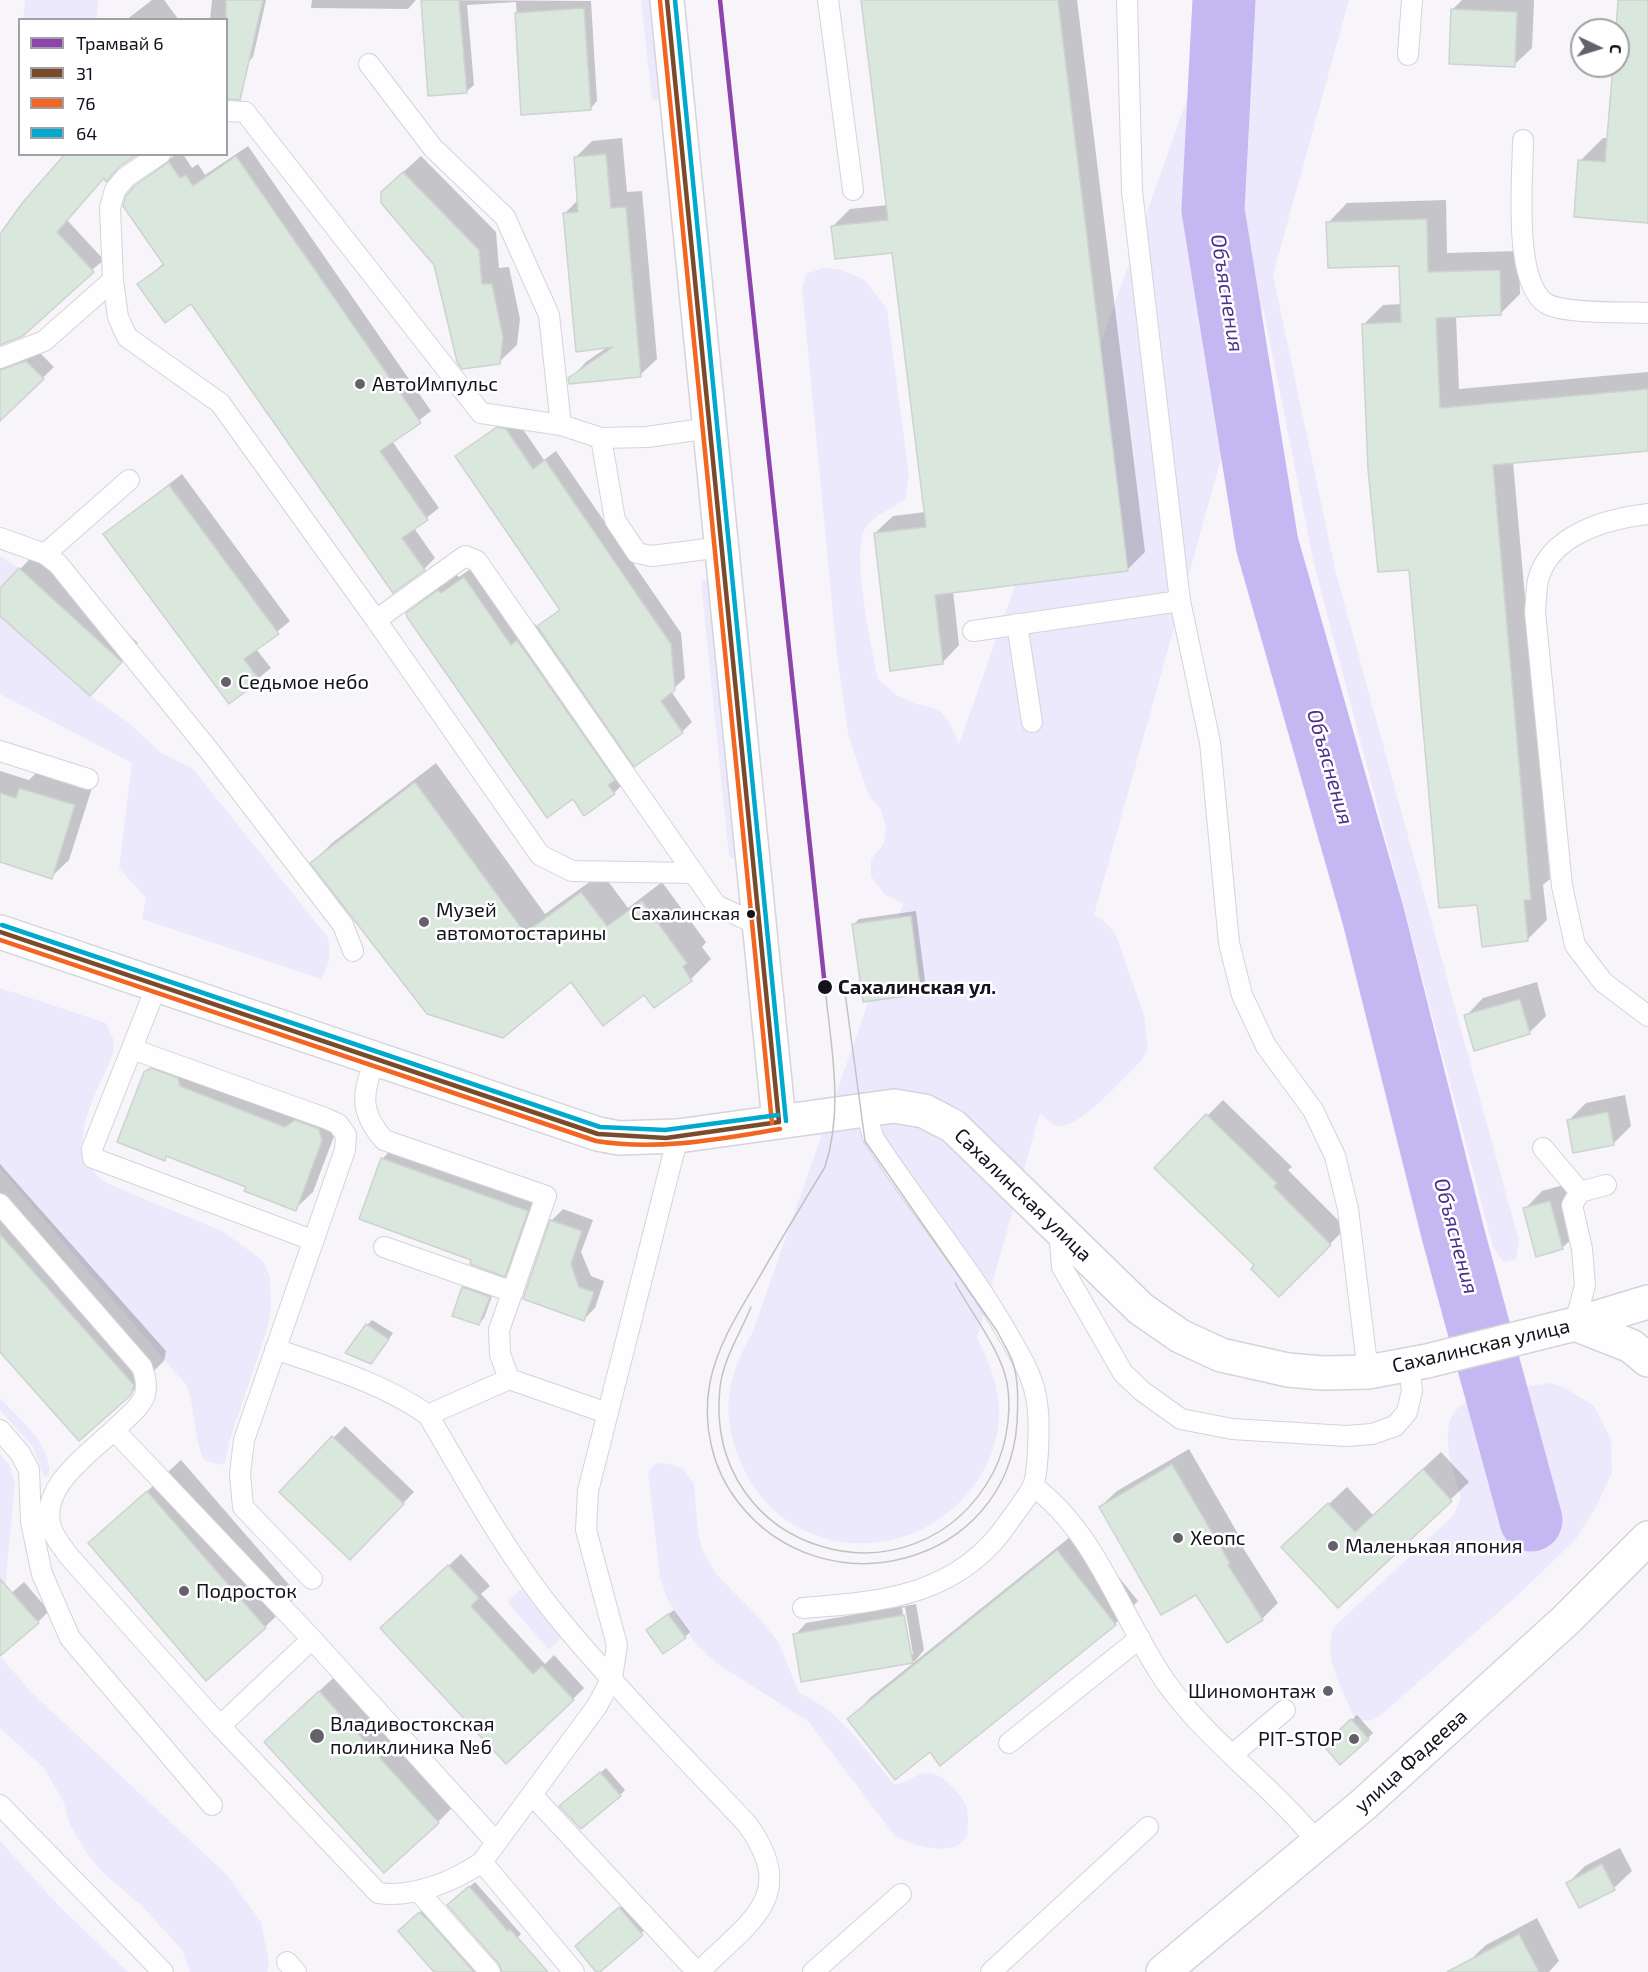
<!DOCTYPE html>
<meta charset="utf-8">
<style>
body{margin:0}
#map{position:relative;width:1648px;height:1972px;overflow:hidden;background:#f7f5fa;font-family:"Exo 2",sans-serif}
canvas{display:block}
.legend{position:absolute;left:18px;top:18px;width:210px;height:138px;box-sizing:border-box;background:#fff;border:2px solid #a1a0a5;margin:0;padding:8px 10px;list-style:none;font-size:18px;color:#15121d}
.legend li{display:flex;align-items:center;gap:12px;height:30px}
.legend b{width:30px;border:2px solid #a1a0a5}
.north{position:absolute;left:1570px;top:18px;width:60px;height:60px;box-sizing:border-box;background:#fff;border:2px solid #a1a0a5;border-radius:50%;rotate:94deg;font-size:16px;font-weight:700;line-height:24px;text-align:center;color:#15121d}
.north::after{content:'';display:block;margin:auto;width:21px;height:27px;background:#64616a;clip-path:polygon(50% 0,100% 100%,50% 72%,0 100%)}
</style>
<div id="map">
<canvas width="1648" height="1972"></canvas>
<ul class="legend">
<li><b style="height:8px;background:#8e44ad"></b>Трамвай 6</li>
<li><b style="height:8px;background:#7a4b2a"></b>31</li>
<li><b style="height:8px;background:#f26522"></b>76</li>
<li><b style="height:8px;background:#00a9ce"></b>64</li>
</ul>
<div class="north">С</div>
</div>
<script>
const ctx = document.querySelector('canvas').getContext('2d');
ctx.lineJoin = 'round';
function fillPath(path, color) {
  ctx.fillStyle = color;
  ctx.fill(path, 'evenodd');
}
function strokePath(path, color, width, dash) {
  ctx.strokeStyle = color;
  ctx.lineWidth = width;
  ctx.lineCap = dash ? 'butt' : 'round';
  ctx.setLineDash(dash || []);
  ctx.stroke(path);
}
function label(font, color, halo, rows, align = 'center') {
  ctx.font = font + ' "Exo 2",sans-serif';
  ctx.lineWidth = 5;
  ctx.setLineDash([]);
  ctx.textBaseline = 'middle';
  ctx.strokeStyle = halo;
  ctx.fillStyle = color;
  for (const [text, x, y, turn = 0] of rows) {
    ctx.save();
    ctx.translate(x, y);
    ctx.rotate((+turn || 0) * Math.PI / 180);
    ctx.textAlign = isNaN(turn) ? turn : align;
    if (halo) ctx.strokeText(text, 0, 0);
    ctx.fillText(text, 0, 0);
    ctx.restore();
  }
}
fillPath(new Path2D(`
 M25,0H98L97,19H23Z
 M641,0H649L659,98L656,101L652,99Z
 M1222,0H1349L1273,275L1336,573L1519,1241L1516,1259L1503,1262L1493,1247L1314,564L1263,308L1094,915L1103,920L1115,933L1144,1015L1148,1048L1142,1060C1126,1075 1080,1129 1058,1126C1050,1124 1045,1117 1040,1113L977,1338C1000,1381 1009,1422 985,1468C931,1569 785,1570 740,1461C730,1438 725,1410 731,1385C735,1365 744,1348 753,1331L903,903L885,895L871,876V860L884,843L886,828L881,809L869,796L865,785L848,733L837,656L802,288L806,274L823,268L839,269L865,280L887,309L909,476L905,499C892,510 874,514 865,529C851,554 872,649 878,679L896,695L916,704L938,709L948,720L959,744Z
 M0,556L19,568L0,588Z
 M704,579L708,581L736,856L733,859L729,856L701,582Z
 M0,616L90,696L129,723L161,753L193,769L327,936C332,953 330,963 321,979L142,919L146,898L119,868L132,763L0,694Z
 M0,988L106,1023L114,1041L113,1054C96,1097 57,1152 109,1184L224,1232L263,1261L270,1277L271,1310L267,1330L230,1439L225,1463L220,1465L204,1460C193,1436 196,1409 186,1385L0,1168Z
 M1551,1383L1563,1387L1594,1406L1611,1439L1612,1473L1595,1509L1576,1539L1518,1595L1382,1714C1371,1722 1366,1723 1354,1717C1342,1688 1322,1658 1334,1627L1453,1516L1461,1498C1454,1471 1433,1421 1465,1403C1473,1399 1484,1398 1492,1396C1512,1390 1531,1385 1551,1383Z
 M0,1398C19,1419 54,1446 49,1477L43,1476L33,1447L0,1410Z
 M0,1454L9,1464L15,1482L5,1589L0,1595Z
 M664,1463L683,1468L694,1484L698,1532L703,1552L717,1575L760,1619L779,1643L799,1693C841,1711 865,1750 894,1784C907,1784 914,1774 926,1773C935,1772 940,1777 947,1782C968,1801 970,1808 967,1837C964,1839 960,1844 956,1846C939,1853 908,1845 894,1835L809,1722L716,1663L693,1641L668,1600L660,1577L648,1472L655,1464Z
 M524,1587L566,1634L549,1650L507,1602Z
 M0,1656L32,1693L226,1874L261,1922L269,1962L267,1972H190L182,1950L141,1905L103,1873L86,1852L70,1825L64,1803L44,1768L0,1728Z
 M0,1841L59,1906L128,1972H0Z`), '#ede9fc');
fillPath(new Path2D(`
 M152,0H164L179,20H126Z
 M212,0H266L253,57L248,62L226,20H210Z
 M312,0H416L408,9L311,8Z
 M422,0L591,1L597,101L590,109L523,113L516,2L467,5L474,85L466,92Z
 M863,0H1077L1145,552L1128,569L953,591L959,645L942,663L875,533L893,516L926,512L894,251L833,226L850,209L888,205Z
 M1462,0H1534L1532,48L1514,65L1452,10Z
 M1620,0H1648V222L1580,161L1603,138H1609L1615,66H1618Z
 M622,138L627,192L642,191L657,359L640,375L570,379L586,362L609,346L565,213L578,200L575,158L592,141Z
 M248,146L431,411L392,441L439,508L414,528L435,558L424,569L191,302L139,284L164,263L135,187L176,154H183L192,168L198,164L205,175Z
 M421,156L496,232L499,268L509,267L520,319L517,345L499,362L436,264L400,175Z
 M105,176L67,220L104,260L0,345V237Z
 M1446,200L1447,253L1519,251L1520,294L1500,314L1456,316L1459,389L1648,372V450L1513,462L1550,879L1543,885L1547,920L1527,940L1478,903L1364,324L1383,305L1402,304L1400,264L1328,223L1347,203Z
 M0,351H38L54,367L5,414L0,408Z
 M508,418L516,419L544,460L556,451L681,633L685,678L671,691L692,722L682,732L632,761L625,768L631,776L614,793L573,797L408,613L426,596L456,574L459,577L482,561L529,629L535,624L538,628L561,608L457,456Z
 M182,474L290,621L256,649L271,668L229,702L105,534Z
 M37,551L138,643L108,677L0,614V591Z
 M436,763L545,914L602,873L628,908L662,882L706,942L702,947L711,959L691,979L654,1006L645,993L572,980L312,863L332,843Z
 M0,771L29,780L38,771L92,788L69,860L51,877L0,861Z
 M916,911L926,988L921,993L854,924L859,919Z
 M1537,982L1546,1016L1529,1033L1466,1016L1483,998Z
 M169,1052L195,1061L197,1069L303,1110L314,1103L336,1112L339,1123L313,1192L295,1209L248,1186L168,1155L164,1159L145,1073Z
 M1625,1095L1631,1126L1614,1143L1568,1121L1586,1103Z
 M1223,1100L1292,1167L1288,1170L1346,1228L1279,1295L1257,1265L1156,1168Z
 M394,1147L538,1200L516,1263L505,1275L473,1259L361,1218L383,1158Z
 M0,1164L166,1351L164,1361L130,1394L0,1350Z
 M1567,1184L1580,1231L1562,1248L1525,1209L1542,1191Z
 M563,1209L593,1220L581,1252L591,1276L604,1281L595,1308L583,1320L524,1298L552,1220Z
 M469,1282L494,1291L484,1318L479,1324L463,1288Z
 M372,1320L393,1333L376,1357L367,1325Z
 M345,1426L414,1492L350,1558L281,1492Z
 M1189,1449L1245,1546L1243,1548L1278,1603L1262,1619L1197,1593L1100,1507L1117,1491Z
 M1441,1452L1469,1482L1338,1606L1301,1530L1347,1487L1373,1515Z
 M181,1460L298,1595L265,1627L90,1544Z
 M1080,1529L1138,1601L1115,1624L930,1750L849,1720L871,1697Z
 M461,1554L490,1586L481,1594L545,1664L554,1655L584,1688L573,1699L394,1617Z
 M24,1582L49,1611L38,1622L0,1631V1603Z
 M916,1604L924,1650L915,1661L802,1680L795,1635L806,1623ZM905,1607L913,1654H910L902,1608Z
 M674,1610L690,1632L685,1637L653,1625Z
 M343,1669L461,1799L438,1822L289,1719Z
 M1357,1715L1373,1733L1368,1738L1325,1746Z
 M606,1768L625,1790L620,1795L566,1801Z
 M1620,1848L1632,1871L1614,1888L1580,1906L1568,1883L1585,1866Z
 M475,1882L521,1934L516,1939L454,1900Z
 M625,1903L647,1928L598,1972L582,1941Z
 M425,1908L478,1972H436L405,1925Z
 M1537,1918L1559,1961L1549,1972H1474L1468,1962L1486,1945Z`), '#0003');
strokePath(new Path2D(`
 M1224,0L1213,210L1267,544L1373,915L1453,1234L1531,1520`), '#c5b7f1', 63);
const building = new Path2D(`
 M226,0H263L240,100L226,99Z
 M421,0H459L467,93L428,96Z
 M861,0H1058L1128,571L935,595L943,664L890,671L874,533L926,527L892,253L835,259L831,226L888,220Z
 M1618,0H1648V223L1574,217L1578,160L1605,162L1613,66H1618L1616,30Z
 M584,8L591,110L521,115L515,13Z
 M1451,9L1517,12L1515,67L1449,64Z
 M65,154H138L119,167L106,182L104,178L57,232L94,272L23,336L0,345V234L23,202Z
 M606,154L611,208L626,207L641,377L569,384L568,378L613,347L576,352L563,213L578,212L574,157Z
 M236,156L421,423L380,451L428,520L402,538L425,570L393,593L191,304L165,323L137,284L164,265L123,206L126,196L134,186L169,162L180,178L186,175L193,186Z
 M403,172L479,250L482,284H492L503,337L500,364L462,369L457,362L434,265L381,203V192Z
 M1427,219L1428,272L1500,270L1501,315L1436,318L1440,408L1648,389V451L1493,465L1531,900H1524L1528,941L1482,947L1477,905L1439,908L1409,570L1378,572L1368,469L1362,324L1401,322L1399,266L1328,268L1326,222Z
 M26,361L44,379L0,421V370Z
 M497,427L506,429L533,469L545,460L671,644L675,690L661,701L683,733L634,767L537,626L560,610L455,456Z
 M169,485L279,634L244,659L260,681L229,704L103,534Z
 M19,568L122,662L90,696L0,616V588Z
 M464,577L511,645L517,640L615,780L608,785L615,794L584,816L573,799L547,818L407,617L406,613L438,590L441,593Z
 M415,782L525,933L581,892L607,926L642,901L687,963L683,967L692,981L654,1008L644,995L603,1026L571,982L503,1038L427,1014L310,863Z
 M19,788L75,805L52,879L0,862V793L16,798Z
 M911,916L921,994L863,1002L852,924Z
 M1520,999L1530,1034L1474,1051L1464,1015Z
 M151,1068L178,1078L180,1086L285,1127L295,1120L319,1129L322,1141L296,1211L244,1191L246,1187L166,1156L165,1161L117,1142L144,1072Z
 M1608,1112L1614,1145L1573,1153L1567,1120Z
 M1206,1114L1277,1183L1274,1187L1331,1245L1279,1297L1251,1269L1254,1265L1154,1168Z
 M381,1158L528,1211L505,1277L470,1264L471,1260L359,1219Z
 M1550,1201L1563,1249L1536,1257L1523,1208Z
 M550,1220L582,1231L571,1264L579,1287L594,1292L584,1321L523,1299Z
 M0,1234L134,1385L131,1395L79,1441L0,1352Z
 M462,1287L490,1297L479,1325L452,1316Z
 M366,1324L389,1339L371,1364L345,1353Z
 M332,1436L404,1504L350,1560L279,1492Z
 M1172,1464L1230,1563L1228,1565L1263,1620L1227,1643L1196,1595L1161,1615L1099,1507Z
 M1423,1469L1452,1501L1338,1608L1281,1547L1328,1503L1355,1532Z
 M147,1491L266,1628L206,1681L88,1543Z
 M1057,1550L1116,1625L940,1766L930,1752L895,1780L847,1719Z
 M448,1565L479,1598L471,1606L533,1674L542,1666L574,1700L506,1764L380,1628Z
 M0,1579L39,1623L0,1656Z
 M668,1614L686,1638L663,1654L646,1630Z
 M904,1615L913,1663L801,1682L793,1634Z
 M319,1691L439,1823L384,1873L264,1742Z
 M1351,1719L1369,1739L1340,1765L1323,1745Z
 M600,1772L621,1796L581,1829L559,1806Z
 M1602,1864L1615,1890L1579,1908L1566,1883Z
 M469,1886L508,1931L510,1929L548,1972H502L499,1964L447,1905Z
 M619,1907L643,1935L600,1972H596L575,1946Z
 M419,1912L428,1920L474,1972H434L398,1931Z
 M1519,1934L1539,1972H1447Z`);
fillPath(building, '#dae7dc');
strokePath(building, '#ced2d0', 1.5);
const lane = new Path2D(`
 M828,0L853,190
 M1127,0L1132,191L1180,601L1210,742L1229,943L1242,995L1266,1046L1313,1110L1335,1156L1348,1209L1368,1372
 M1408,55L1412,0
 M369,64L433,148L505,217L549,315L561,425
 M226,111L245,112L481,413L561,425L601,438L647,437L710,428
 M1523,140C1523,177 1512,283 1547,304C1566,314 1625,312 1648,313
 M160,154L126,177L115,190L110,208L113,280L118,317L127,337L220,403L376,620L465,556L477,561L716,905L760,926
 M0,358L44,341L113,280
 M601,438L615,520L637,553L652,556L722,547
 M1648,514C1607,519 1550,534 1538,580C1536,590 1536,602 1535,612L1562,886L1575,945L1603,982L1648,1016
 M0,538L45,554L58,564L211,753L343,925L353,951
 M45,554L129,480
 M376,620L540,855L572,871L693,873
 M1017,624L1032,722
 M973,631L1180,601
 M0,751L88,779
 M157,985L92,1149L93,1158L312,1240
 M132,1049L325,1118L338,1124L346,1135L345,1150L244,1440L240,1474L243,1507L312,1579
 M375,1058C363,1094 358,1110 384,1140L546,1196L499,1330L500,1354L509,1379L607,1413
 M1543,1148L1580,1192
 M0,1204L142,1367C154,1401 137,1407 114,1430L312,1639L496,1842
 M1059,1230L1062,1267L1123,1373L1142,1391L1181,1419L1232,1429L1346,1436L1372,1434L1395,1426L1407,1412L1412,1391L1409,1365
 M384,1247L513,1292
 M1575,1324L1585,1285L1582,1249L1572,1205L1580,1192L1606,1185
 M275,1349C327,1367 383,1383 428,1415C468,1483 506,1553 556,1615C616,1688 683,1756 747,1824C800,1897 749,1921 699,1972
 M428,1415L509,1379
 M0,1430L20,1453L29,1470L31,1522L42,1574L70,1638L212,1805
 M114,1430C89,1454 36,1489 52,1530C55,1538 62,1546 67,1554L220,1726
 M1033,1486C1097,1533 1121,1617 1165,1681C1209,1743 1272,1785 1319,1844
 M803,1608C884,1602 961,1595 1010,1520C1017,1510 1027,1498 1033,1486C1037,1476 1037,1462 1038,1451C1039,1427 1040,1402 1031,1379C1025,1362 1015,1347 1006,1331C967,1263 915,1203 873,1137L866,1110
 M312,1639L220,1726L378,1893C413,1898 453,1882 482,1862L597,1706L612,1678L617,1645L586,1530L588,1491L678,1136
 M1009,1743L1140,1638
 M1232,1755L1285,1710
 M532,1795L697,1972
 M0,1805L163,1972
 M482,1862L574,1972
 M418,1891L490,1972
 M287,1962L296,1972
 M813,1972L901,1894
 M991,1972L1148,1827`);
const primary = new Path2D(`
 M667,0L779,1122
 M0,932L598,1134L619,1138L678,1136L894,1106L924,1111L953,1126L1141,1309L1180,1336L1221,1355L1288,1370L1323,1373L1368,1372L1427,1361L1575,1324L1648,1302
 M1575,1324L1631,1346L1648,1360
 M1163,1972L1364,1804L1566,1620L1648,1538`);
strokePath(lane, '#d5d3db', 22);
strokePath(primary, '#d5d3db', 36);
strokePath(lane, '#fefefe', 20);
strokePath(primary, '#fefefe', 33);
strokePath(new Path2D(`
 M825,987C831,1047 844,1108 825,1167C803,1203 781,1239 760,1276C740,1310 718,1343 710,1382C702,1424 712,1469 738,1502C824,1613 1007,1566 1017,1423C1018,1403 1019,1379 1012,1360C1008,1350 1002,1341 997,1331L865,1141L844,985
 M751,1307C740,1334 724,1357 720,1387C702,1554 916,1616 993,1473C1008,1444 1014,1402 1004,1371C993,1340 971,1312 955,1283`), '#c2c2c4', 1.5);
strokePath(new Path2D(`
 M667,0L779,1122
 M0,932L598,1134L666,1138L779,1122`), '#7a4b2a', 4.5);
strokePath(new Path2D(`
 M660,1L772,1123
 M0,940L596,1141C659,1151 719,1139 780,1129`), '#f26522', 4.5);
strokePath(new Path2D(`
 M675,0L786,1121
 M2,925L600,1127L665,1130L778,1115`), '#00a9ce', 4.5);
strokePath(new Path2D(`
 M720,0L825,987`), '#8e44ad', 4.5);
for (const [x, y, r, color] of [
 [360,384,6,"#64616a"],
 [226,682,6,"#64616a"],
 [751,914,5,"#15121d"],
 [424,922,6,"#64616a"],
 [825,987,8,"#15121d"],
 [1178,1538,6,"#64616a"],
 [1333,1546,6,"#64616a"],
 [184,1591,6,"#64616a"],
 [1328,1691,6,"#64616a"],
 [317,1736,8,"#64616a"],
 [1354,1739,6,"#64616a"]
]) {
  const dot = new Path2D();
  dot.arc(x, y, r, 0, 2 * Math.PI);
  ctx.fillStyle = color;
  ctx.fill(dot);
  strokePath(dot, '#fff', 2);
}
label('18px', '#15121d', '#fff', [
 ["Сахалинская",740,914]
], 'right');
label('20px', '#15121d', '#fff', [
 ["АвтоИмпульс",372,384],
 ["Седьмое небо",238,682],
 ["Музей",436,910],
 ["автомотостарины",436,933],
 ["Хеопс",1190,1538],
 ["Маленькая япония",1345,1546],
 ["Подросток",196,1591],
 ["Шиномонтаж",1316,1691,"right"],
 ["Владивостокская",330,1724],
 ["поликлиника №6",330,1747],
 ["PIT-STOP",1342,1739,"right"]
], 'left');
label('bold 20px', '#15121d', '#fff', [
 ["Сахалинская ул.",838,987]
], 'left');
label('20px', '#15121d', '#fff', [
 ["Сахалинская улица",1023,1195,44],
 ["Сахалинская улица",1481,1346,-13],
 ["улица Фадеева",1411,1761,-42]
]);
label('italic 21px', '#4f308c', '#fff', [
 ["Объяснения",1227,293,81],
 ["Объяснения",1330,767,74],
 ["Объяснения",1456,1236,75]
]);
</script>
